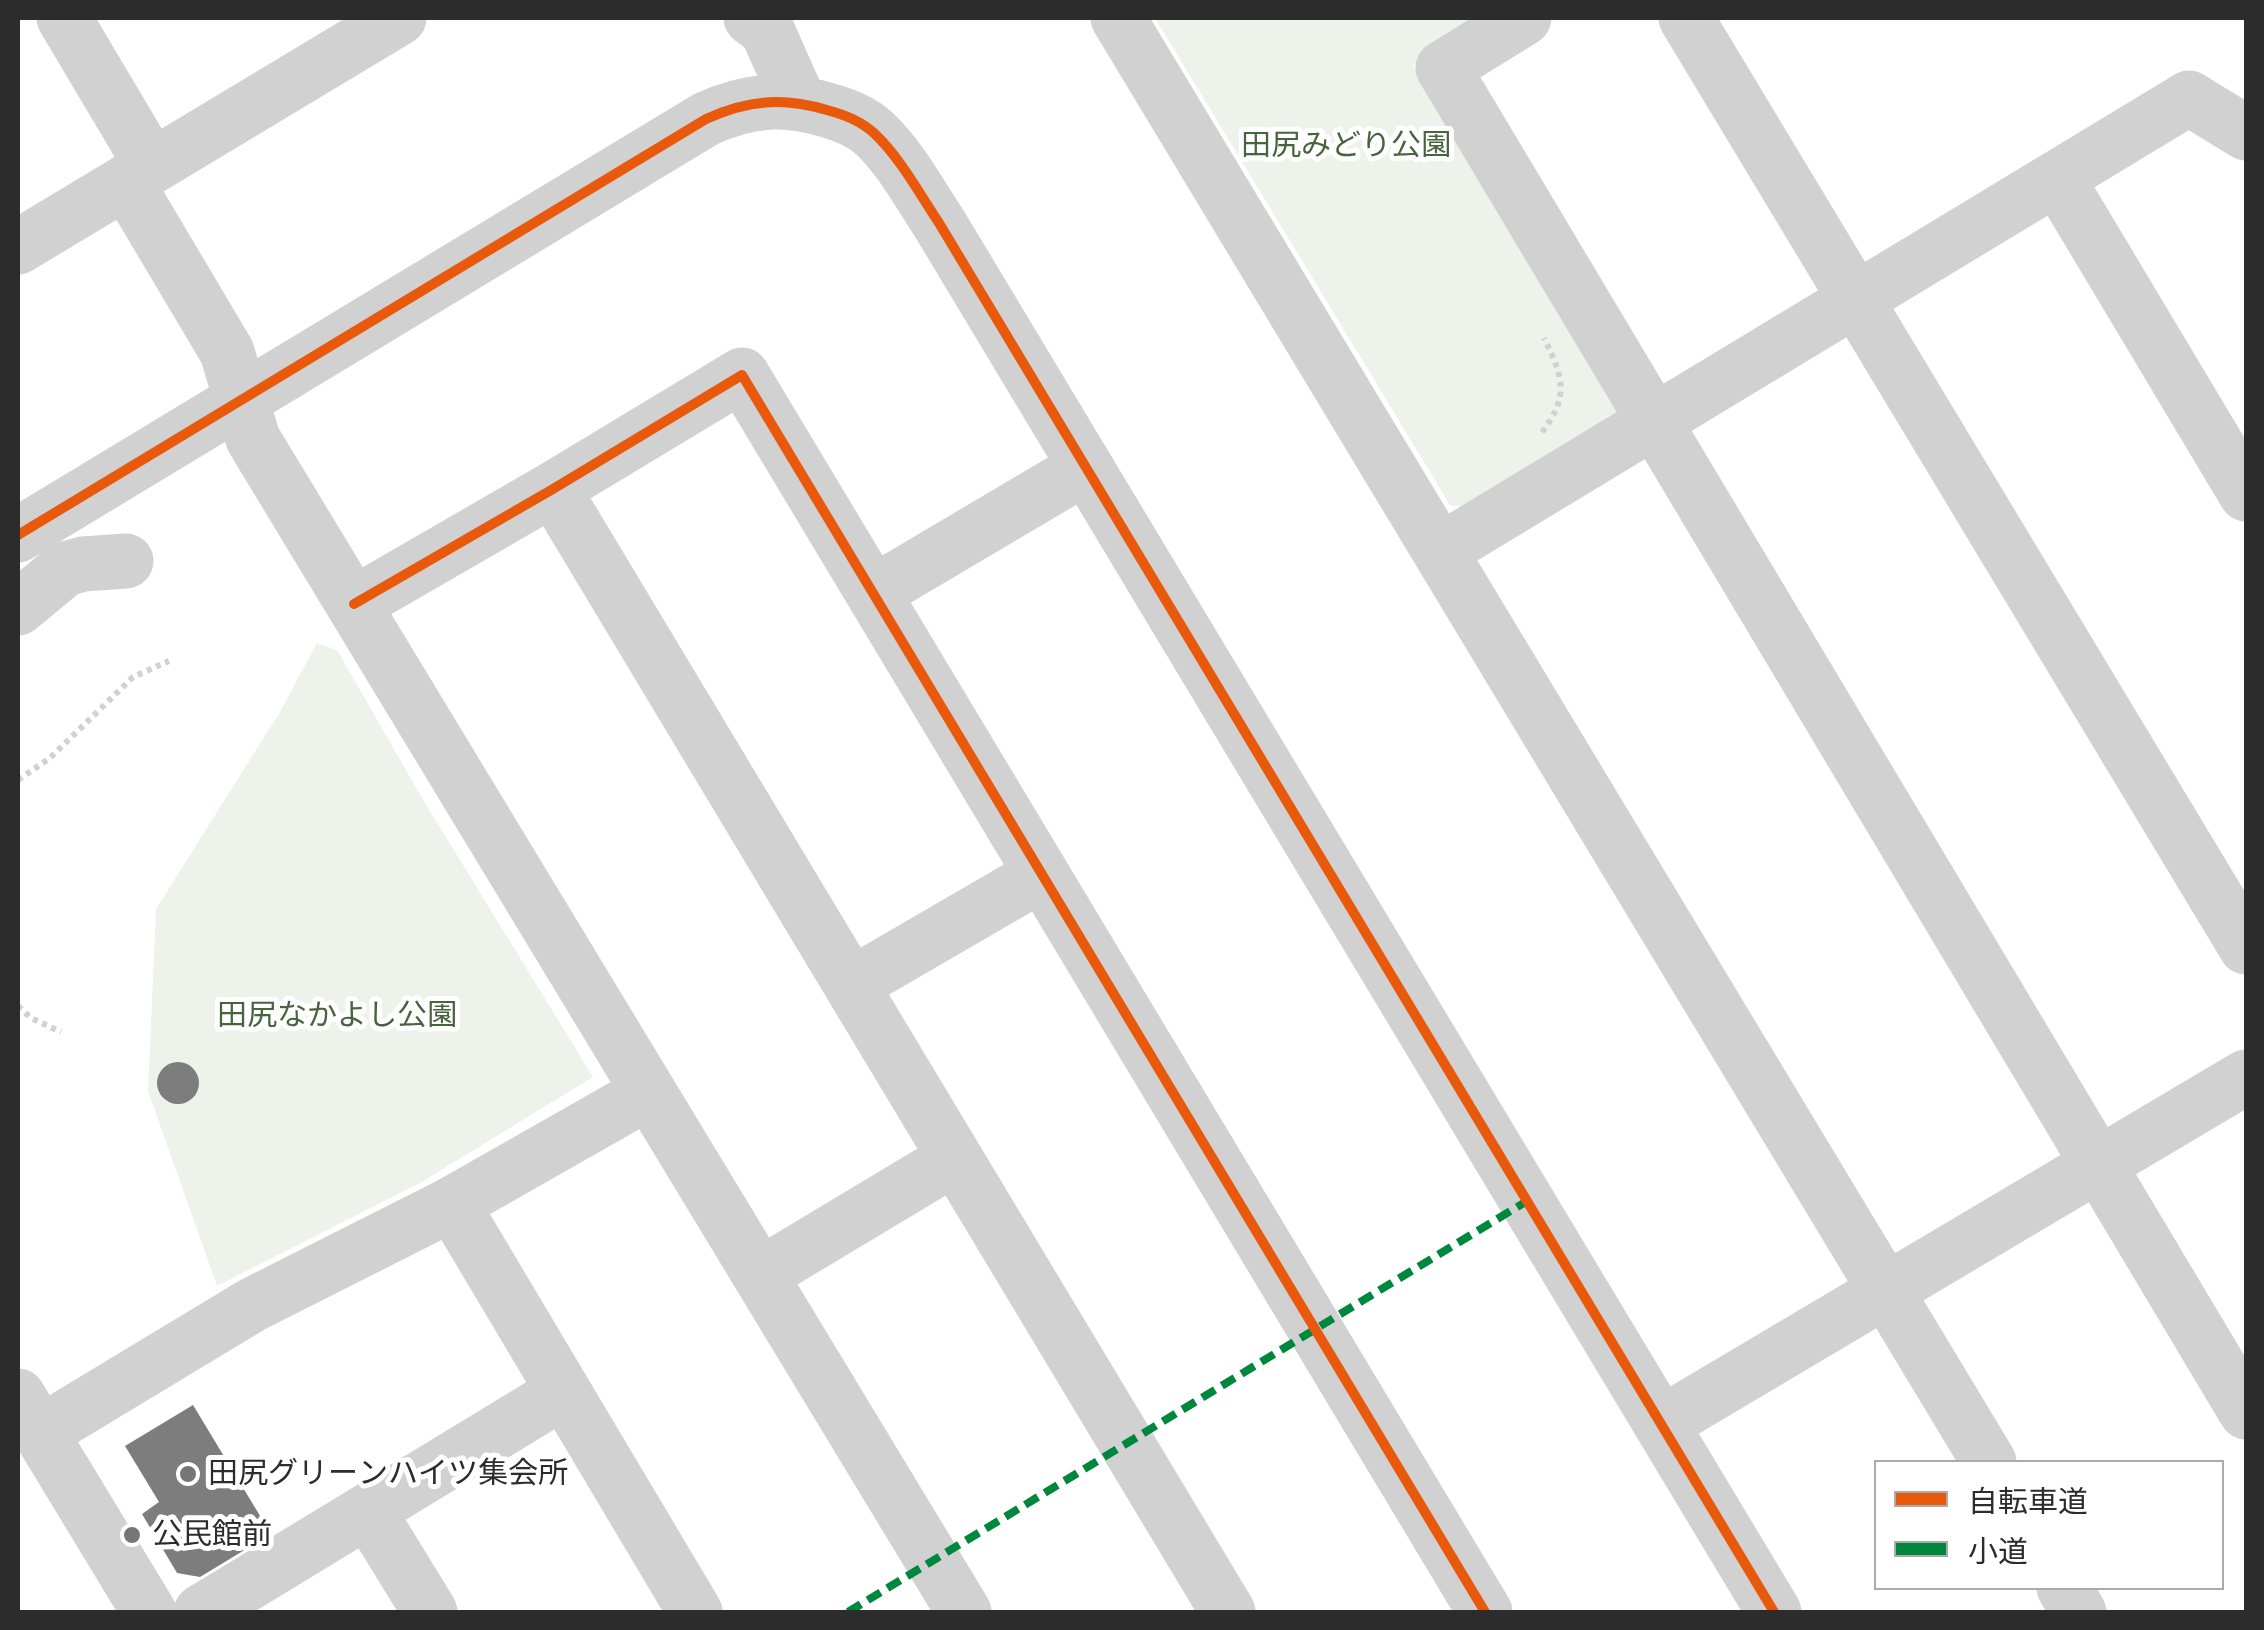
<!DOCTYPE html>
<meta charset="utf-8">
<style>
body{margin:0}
#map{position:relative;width:2264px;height:1630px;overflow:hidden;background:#fff;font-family:"PT Sans","Noto Sans JP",sans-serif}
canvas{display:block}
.frame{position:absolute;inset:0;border:20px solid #2c2c2c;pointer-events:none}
.legend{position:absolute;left:1874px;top:1460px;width:350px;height:130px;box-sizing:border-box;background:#fff;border:2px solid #ababab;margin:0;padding:12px 18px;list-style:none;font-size:30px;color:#2c2c2c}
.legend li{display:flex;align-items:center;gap:20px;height:50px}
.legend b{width:50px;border:2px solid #ababab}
</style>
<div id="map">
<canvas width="2264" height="1630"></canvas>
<div class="frame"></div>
<ul class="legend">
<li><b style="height:12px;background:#e8590c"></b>自転車道</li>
<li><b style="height:12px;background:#00873e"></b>小道</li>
</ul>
</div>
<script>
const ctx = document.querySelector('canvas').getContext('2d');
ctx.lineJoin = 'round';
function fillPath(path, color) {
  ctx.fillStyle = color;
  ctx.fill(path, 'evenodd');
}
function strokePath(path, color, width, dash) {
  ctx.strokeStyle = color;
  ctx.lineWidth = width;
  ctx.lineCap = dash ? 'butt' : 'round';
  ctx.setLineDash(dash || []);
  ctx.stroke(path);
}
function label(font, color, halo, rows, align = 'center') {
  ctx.font = font + ' "PT Sans","Noto Sans JP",sans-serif';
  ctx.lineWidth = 10;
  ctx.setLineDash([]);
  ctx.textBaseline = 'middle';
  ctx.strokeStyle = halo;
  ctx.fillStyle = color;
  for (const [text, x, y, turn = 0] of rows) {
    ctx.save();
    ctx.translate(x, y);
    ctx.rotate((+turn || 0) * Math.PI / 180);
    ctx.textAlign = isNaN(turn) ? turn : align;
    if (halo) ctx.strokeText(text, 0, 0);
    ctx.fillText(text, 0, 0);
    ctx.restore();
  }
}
fillPath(new Path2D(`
 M1155,18H1489L1413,66L1618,405L1613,422L1475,508L1450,505Z
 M317,643L337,650L422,798L593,1077L420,1183L217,1286L148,1091L156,909L280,712Z`), '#edf3eb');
fillPath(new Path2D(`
 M157 1083a21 21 0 1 1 42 0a21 21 0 1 1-42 0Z
 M193,1405L271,1534L200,1577L177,1573L142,1514L159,1502L125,1446Z`), '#7d7d7d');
strokePath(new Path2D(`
 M1542,432C1570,396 1563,377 1544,338
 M18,780L50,758L133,677L169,661
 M18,1006L31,1018L61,1032`), '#d1d1d1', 6, [5, 5]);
strokePath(new Path2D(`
 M64,18L152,166
 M751,18L767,30L799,102
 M1118,18L1989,1462
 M1524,18L1443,68L2246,1412
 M1686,18L2246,947
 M2057,178L2246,494
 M126,182L227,352L253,439L964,1612
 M18,247L399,18
 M553,489L1228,1612
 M18,535L706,119C748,100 782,97 827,110C845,115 861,121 875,134C901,159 919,193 939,223L1774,1612
 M1440,551L2189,98L2246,133
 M873,593L1086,467
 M354,604L553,489L742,375L1485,1612
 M18,608L65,569L83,564L126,561
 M851,985L1042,874
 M452,1204L695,1612
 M760,1275L955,1158
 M18,1396L149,1612
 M1661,1424L2246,1077
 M40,1433L252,1305L452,1204L649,1092
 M368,1511L430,1612
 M2064,1588L2079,1612
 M201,1612L563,1392`), '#d1d1d1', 55);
strokePath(new Path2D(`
 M848,1612L1527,1201`), '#00873e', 8, [15, 8]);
strokePath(new Path2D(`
 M18,535L706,119C748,100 782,97 827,110C845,115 861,121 875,134C901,159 919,193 939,223L1774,1612
 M354,604L553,489L742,375L1485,1612`), '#e8590c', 10);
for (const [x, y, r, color] of [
 [188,1474,10,"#767676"],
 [132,1535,10,"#767676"]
]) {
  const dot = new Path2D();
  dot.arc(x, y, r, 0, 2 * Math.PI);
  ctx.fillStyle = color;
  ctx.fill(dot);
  strokePath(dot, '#fff', 4);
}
label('30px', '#46653c', '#fff', [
 ["田尻みどり公園",1346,146],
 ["田尻なかよし公園",337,1016]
]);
label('30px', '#2c2c2c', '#fff', [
 ["田尻グリーンハイツ集会所",208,1474],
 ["公民館前",152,1535]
], 'left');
</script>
